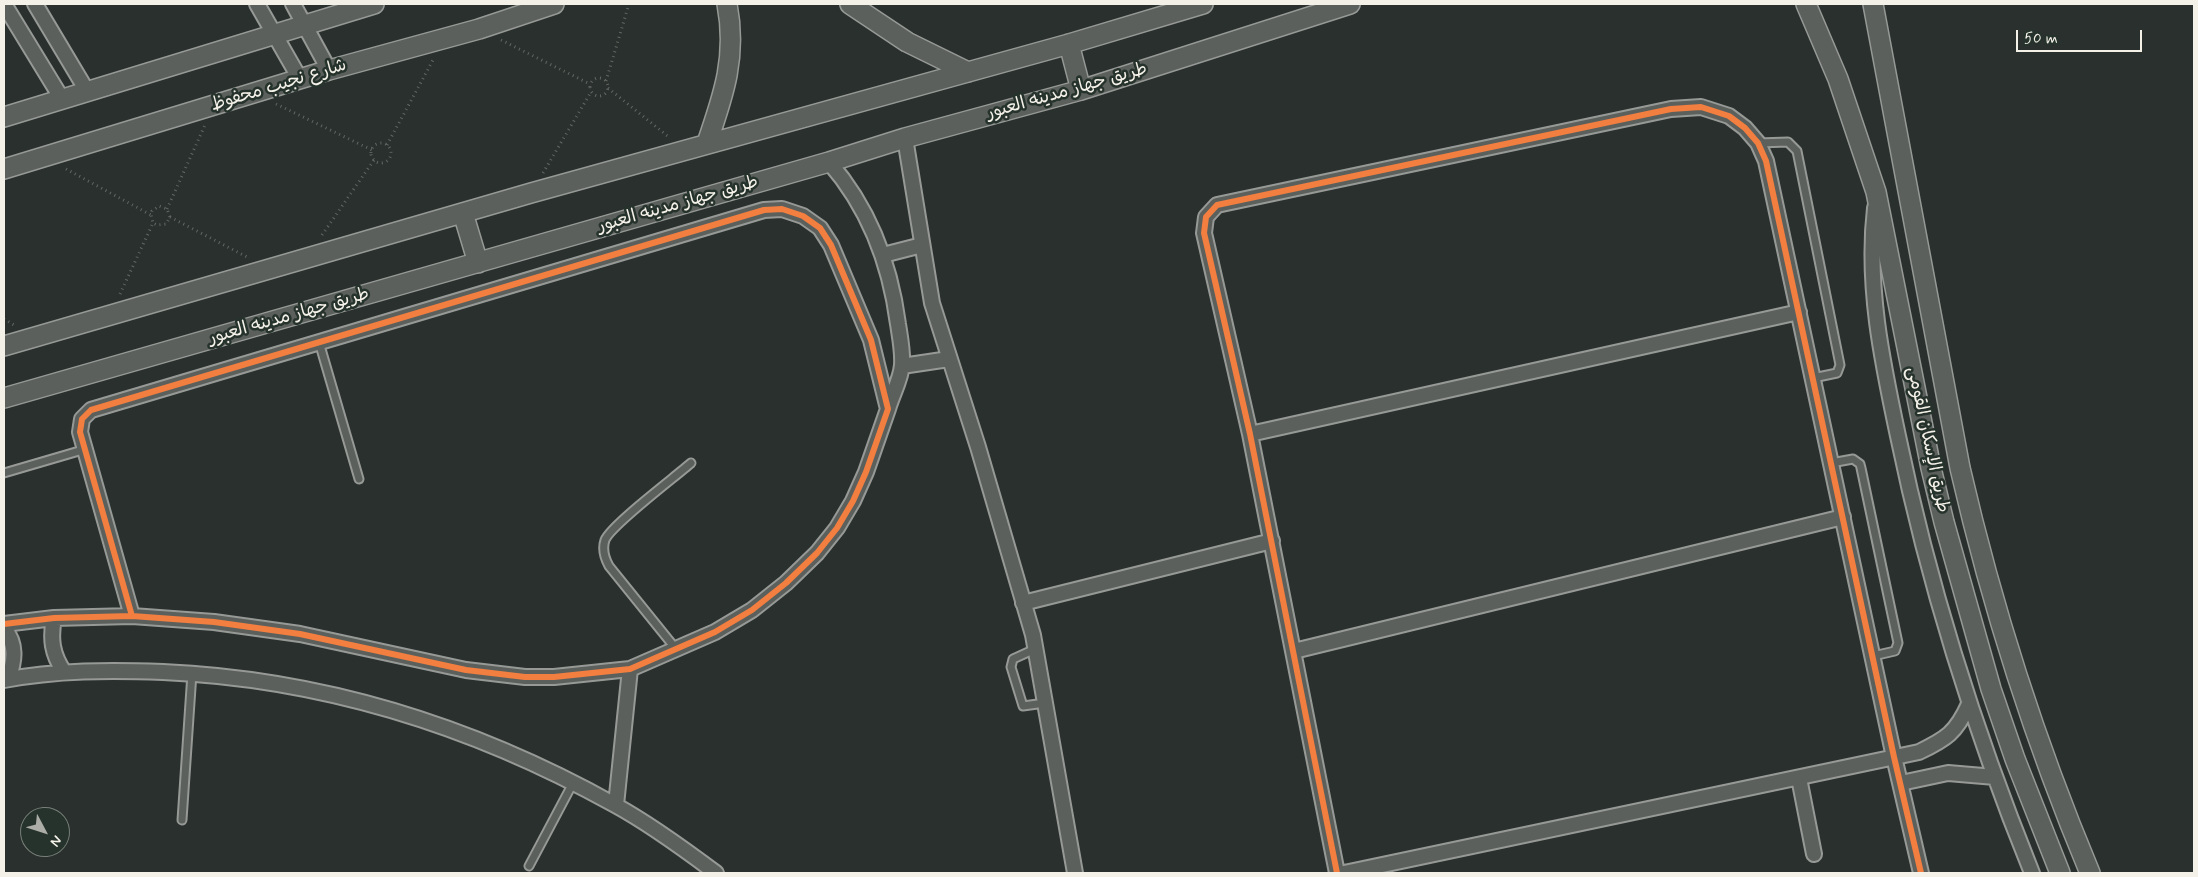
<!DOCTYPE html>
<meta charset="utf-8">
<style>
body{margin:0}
#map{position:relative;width:2198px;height:877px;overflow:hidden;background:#29302d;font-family:Mynerve,sans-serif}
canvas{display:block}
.frame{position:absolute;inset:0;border:5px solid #f4f1e8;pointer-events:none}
.north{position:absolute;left:20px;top:807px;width:50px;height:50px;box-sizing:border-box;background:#26332d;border:1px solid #787f78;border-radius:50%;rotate:130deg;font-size:14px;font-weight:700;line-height:20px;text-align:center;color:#f4f1e8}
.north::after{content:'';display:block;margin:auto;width:18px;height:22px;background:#adada7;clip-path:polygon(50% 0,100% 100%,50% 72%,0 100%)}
.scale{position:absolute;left:2016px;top:30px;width:126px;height:22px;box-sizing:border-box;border:2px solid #f4f1e8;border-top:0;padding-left:6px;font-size:15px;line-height:18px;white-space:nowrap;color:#f4f1e8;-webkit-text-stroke:4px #26332d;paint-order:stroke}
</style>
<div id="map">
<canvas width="2198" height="877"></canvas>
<div class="frame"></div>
<div class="north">N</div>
<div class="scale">50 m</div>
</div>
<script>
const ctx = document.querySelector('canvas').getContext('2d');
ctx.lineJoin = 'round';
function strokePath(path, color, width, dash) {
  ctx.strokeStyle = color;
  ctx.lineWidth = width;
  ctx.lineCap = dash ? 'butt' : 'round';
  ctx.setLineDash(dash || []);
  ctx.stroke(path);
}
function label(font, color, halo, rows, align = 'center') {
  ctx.font = font + ' Mynerve,"Playpen Sans Arabic",sans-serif';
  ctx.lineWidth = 5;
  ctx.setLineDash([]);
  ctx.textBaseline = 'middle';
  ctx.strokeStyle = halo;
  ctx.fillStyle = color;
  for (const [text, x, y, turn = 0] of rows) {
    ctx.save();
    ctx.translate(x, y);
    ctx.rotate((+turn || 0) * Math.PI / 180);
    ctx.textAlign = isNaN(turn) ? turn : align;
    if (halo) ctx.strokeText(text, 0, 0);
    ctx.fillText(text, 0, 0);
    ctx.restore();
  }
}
const lane = new Path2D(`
 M1758,143L1788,142L1797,151L1840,365L1837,373L1813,378
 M319,342L359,479
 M1831,463L1853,459L1860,464L1861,468L1898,643L1895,651L1873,656
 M4,473L86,449
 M676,649L609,566C604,557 602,549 605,540C611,525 675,477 691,463
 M1035,649L1013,659L1011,667L1023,706L1045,703
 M182,820L192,673
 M529,866L573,783`);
const street = new Path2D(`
 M4,4L62,99
 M35,4L87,91
 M257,4L300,79
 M293,4L329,70
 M905,138L932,303L978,447L1033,635L1075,873
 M829,162C870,209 890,263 898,324C900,337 903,352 902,365C901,379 892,395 888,409
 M1875,208C1866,285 1882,361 1898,436C1929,586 1975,732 2032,873
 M883,255L922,245
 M902,366L949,359
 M1250,434L1799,312
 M1023,603L1272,541
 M54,618C50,639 52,654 64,672
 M4,624L54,618L132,616L214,622L300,634L466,670L525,677H554L630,669L715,632L752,610L786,583L817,553L837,528L853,501L866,472L888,409L871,340L831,245L820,228L803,216L782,209L764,210L91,410L82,419L80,432L132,616
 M4,628C17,644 15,661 8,679
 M1294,651L1843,517
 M4,680C57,670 110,670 163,672C323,679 475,727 615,805C650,824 684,849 716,873
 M1799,778L1814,854
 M1901,783L1948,773L1995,777
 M616,805L630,669
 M1337,873L1250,434L1204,233L1206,217L1217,205L1671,109L1701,107L1729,116L1745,128L1758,143L1766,161L1894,757L1921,873
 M1344,873L1919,752C1946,739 1956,733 1969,704`);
const secondary = new Path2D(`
 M850,4L907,42L968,72
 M1806,4L1838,79L1876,192L1931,468L1944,522L1991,689L2015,759L2060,873
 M1873,4L1960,468C1992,607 2035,742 2090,873
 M1069,44L1081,90
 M4,117L374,4
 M707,143C724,94 737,56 727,4
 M4,169L329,70L479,29L554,4
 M463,213L478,263
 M4,346L531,193L1069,44L1203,4
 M4,398L829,162L905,138L1081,90L1350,4`);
strokePath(lane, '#969996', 11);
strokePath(street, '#969996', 18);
strokePath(secondary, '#969996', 22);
strokePath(new Path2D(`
 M501,40L590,84
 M590 87a9 9 0 1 1 18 0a9 9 0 1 1-18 0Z
 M606,81L629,4
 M608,88L670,138
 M276,104L372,150
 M371 153a10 10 0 1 1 20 0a10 10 0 1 1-20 0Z
 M387,145L433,60
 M66,169L151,215
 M543,173L591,92
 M167,209L205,125
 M170,217L247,257
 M322,235L374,160
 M120,294L153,223L151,215L152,211L159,206L167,209L170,217L166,224L157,225L153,223
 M4,319L14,325`), '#646764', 3, [1, 4]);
strokePath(lane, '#5c605c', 7);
strokePath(street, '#5c605c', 14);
strokePath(secondary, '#5c605c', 19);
strokePath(new Path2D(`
 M4,624L54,618L132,616L214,622L300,634L466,670L525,677H554L630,669L715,632L752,610L786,583L817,553L837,528L853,501L866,472L888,409L871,340L831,245L820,228L803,216L782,209L764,210L91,410L82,419L80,432L132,616
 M1337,873L1250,434L1204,233L1206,217L1217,205L1671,109L1701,107L1729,116L1745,128L1758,143L1766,161L1894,757L1921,873`), '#f27e40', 6);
label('18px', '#f4f1e8', '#26332d', [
 ["شارع نجيب محفوظ",279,86,-17],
 ["طريق جهاز مدينه العبور",1067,92,-16],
 ["طريق جهاز مدينه العبور",678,205,-16],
 ["طريق جهاز مدينه العبور",289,317,-16],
 ["طريق الإسكان القومى",1927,440,78]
]);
</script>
